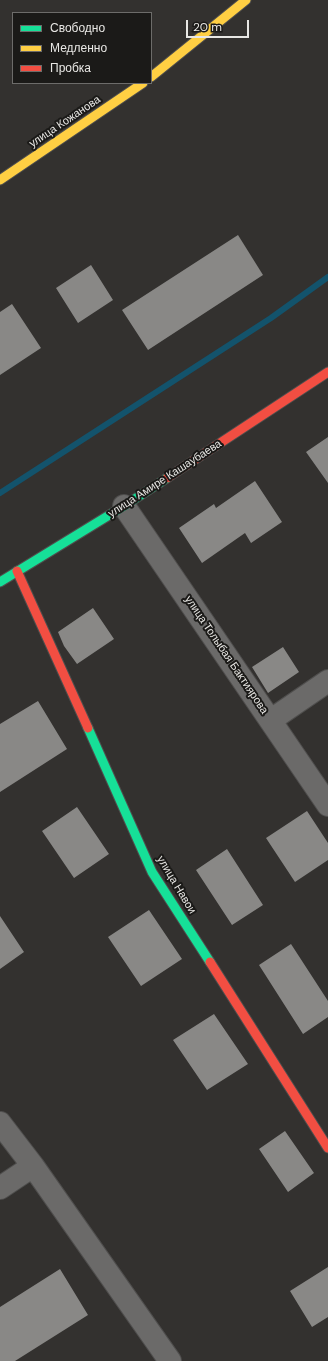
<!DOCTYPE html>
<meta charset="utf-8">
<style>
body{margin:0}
#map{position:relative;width:328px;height:1361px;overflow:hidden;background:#33312f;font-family:"DM Sans",sans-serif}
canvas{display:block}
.legend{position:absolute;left:12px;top:12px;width:140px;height:72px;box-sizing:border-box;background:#1b1a18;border:1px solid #6d6c6a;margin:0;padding:5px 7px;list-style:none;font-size:12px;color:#e8e7e4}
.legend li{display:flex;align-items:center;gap:8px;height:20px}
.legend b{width:20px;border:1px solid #6d6c6a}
.scale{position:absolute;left:186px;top:20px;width:63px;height:18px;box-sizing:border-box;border:2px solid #e8e7e4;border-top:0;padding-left:5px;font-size:12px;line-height:14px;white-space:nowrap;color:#e8e7e4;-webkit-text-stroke:3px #1b1a18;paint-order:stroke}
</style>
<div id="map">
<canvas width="328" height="1361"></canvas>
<ul class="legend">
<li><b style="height:5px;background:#16e098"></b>Свободно</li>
<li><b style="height:5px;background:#ffcf43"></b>Медленно</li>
<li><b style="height:5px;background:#f24e42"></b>Пробка</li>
</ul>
<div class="scale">20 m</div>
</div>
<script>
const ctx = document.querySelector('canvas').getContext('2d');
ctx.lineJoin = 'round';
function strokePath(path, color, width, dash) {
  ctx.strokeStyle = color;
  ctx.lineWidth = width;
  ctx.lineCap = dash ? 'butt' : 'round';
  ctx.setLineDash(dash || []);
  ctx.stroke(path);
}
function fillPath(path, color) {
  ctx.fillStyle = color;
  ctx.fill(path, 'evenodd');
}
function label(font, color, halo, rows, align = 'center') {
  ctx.font = font + ' "DM Sans",sans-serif';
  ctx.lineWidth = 4;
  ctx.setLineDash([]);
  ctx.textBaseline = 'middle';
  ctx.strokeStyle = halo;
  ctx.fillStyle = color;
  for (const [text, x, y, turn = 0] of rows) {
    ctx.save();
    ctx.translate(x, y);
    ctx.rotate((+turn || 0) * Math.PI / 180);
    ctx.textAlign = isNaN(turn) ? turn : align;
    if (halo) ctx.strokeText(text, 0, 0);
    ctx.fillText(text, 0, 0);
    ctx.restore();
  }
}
strokePath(new Path2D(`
 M0,493L271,318L328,277`), '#13536c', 6);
fillPath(new Path2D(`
 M238,235L263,275L148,350L122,310Z
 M91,265L113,300L78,323L56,288Z
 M12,304L41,348L0,375V312Z
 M328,437V483L306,452Z
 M255,481L282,522L251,543L245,533L202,563L179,528L214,504L216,508Z
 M93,608L114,639L77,664L64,646L58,632Z
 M283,647L299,672L268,693L252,667Z
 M38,701L67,749L0,792V724Z
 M77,807L109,854L74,878L42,831Z
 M307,811L328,843V860L295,882L266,838Z
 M227,849L263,905L232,925L196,870Z
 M149,910L182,959L141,986L108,937Z
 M0,916L24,952L0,969Z
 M291,944L328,1001V1017L303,1034L259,965Z
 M214,1014L248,1064L207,1090L173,1040Z
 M285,1131L314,1173L288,1192L259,1149Z
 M328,1267V1317L312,1327L290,1291Z
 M60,1269L88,1315L15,1361H0V1307Z`), '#898886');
const street = new Path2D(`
 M124,506L328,805
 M271,720L328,681
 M0,1123L33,1166L170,1361
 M0,1188L33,1166`);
const fast = new Path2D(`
 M0,582L124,506L167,478
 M88,728L152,872L210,962`);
const slow = new Path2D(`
 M151,77L246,0
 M0,180L143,83`);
const jam = new Path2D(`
 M167,478L328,372
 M17,571L88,728
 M210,962L328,1148`);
strokePath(street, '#4f4e4d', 24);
strokePath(fast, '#4f4e4d', 11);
strokePath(slow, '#4f4e4d', 11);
strokePath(jam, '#4f4e4d', 11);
strokePath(street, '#6b6a69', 22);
strokePath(fast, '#16e098', 9);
strokePath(slow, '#ffcf43', 9);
strokePath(jam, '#f24e42', 9);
label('11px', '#e8e7e4', '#1b1a18', [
 ["улица Кожанова",65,122,-34],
 ["улица Амире Кашаубаева",165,479,-33],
 ["улица Толыбая Бактиярова",226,655,56],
 ["улица Навои",176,885,59]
]);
</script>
